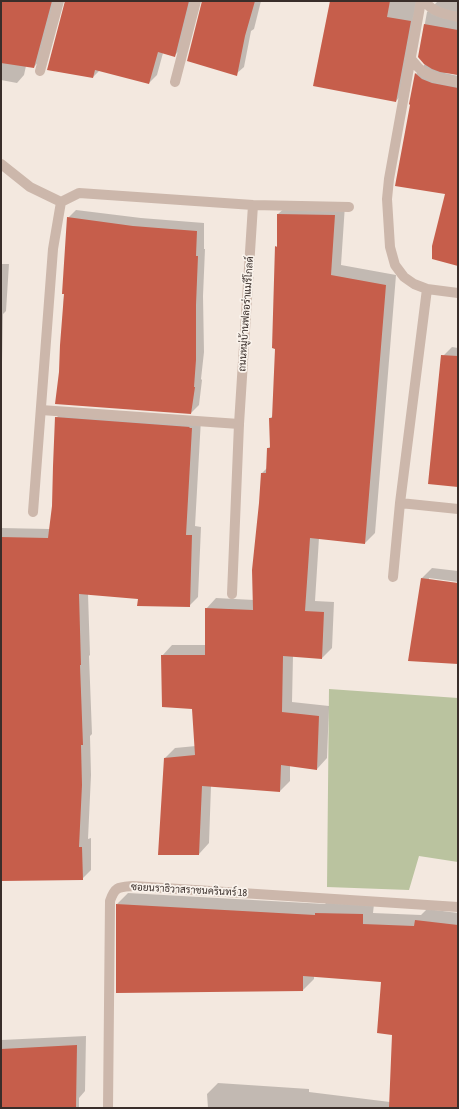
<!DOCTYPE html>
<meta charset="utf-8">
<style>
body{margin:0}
#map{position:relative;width:459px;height:1109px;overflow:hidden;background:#f3e8df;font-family:"Asap Condensed",sans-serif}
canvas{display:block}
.frame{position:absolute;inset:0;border:2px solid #392e2a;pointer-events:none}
</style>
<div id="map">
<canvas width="459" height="1109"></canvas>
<div class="frame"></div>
</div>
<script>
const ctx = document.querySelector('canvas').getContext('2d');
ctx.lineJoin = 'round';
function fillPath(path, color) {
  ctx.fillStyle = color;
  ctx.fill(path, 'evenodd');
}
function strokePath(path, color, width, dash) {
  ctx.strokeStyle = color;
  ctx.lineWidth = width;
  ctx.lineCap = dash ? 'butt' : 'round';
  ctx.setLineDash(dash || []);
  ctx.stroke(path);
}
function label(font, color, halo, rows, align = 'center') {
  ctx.font = font + ' "Asap Condensed",Sarabun,sans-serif';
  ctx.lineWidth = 3.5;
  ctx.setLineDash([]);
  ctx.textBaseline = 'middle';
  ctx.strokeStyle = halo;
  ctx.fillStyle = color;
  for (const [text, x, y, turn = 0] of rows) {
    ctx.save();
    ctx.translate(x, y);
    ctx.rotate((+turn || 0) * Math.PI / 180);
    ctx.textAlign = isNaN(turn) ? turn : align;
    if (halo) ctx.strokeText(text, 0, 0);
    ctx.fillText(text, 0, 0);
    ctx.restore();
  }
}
fillPath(new Path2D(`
 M329,689L458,698V862L419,856L409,890L327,887Z`), '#bac39f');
fillPath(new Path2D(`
 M1,1H57L41,59L34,67L26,66L24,75L17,83L1,80Z
 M66,1H194L182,48L174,56L163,53L157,75L149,83L100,70L93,77Z
 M203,1H261L254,29L251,31L244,67L236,74Z
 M331,1H423L406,90L396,101Z
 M435,1H458V75L446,72L445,73L458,76V195L416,74L425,64L419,56L427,12L437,2Z
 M289,204L345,205L341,265L396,275L375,533L365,543L319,538L315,601L334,602L332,648L322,658L293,656L292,702L329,706L327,758L317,769L290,765V781L280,791L211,786L209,843L199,854L165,758L175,748L196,746L193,708L162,656L172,645H206V609L216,598L254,600L262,473L267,468L268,448L271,446L270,418L273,416L276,348V247L278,245V214Z
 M76,210L141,218L204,223V249H205L203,296L204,352L201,379L202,380L199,405L191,413L60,372L68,218Z
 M1,264H9L6,311L3,314L2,363L1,365Z
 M452,347L458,348V486L441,358Z
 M65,409L201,419L195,526L201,527L198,597L189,606L139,598L88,594L90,655L89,656L92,734L90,736L91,775L88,839L91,838V870L82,879L1,880V528L50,529L53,506L56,418Z
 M432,568L458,571V582L429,578V580L458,584V663L422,578Z
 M128,893L325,904L327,902L374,904L373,913L421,915L427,909L458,913V1108H208L207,1094L218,1083L309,1089V1092L390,1102L393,1034L382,981L314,976V979L303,990L117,904Z
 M86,1036L85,1091L79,1098V1108H1V1040Z`), '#0003');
fillPath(new Path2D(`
 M1,1H52L34,68L1,63Z
 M65,1H189L175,57L158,52L149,84L95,70L93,78L47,70Z
 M202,1H255L245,36L237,76L187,61Z
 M330,1H390L387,17L411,21L396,102L313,86Z
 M424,24L458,30V75L440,72L432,69L424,64L418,57Z
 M415,73L422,79L432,83L458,88V266L432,259V246L445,194L395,186L410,105L409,104Z
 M277,214L335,215L331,275L386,285L365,544L310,538L305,611L324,612L322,659L283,656L282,712L319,716L317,770L281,765L280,792L202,786L199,855H158L164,758L195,755L192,709L162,707L161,655H205V608L253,610L252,570L259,503L261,473H266L267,448H270L269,418H272L275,349L272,348L275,246L277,247Z
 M67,217L133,226L197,231L196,256H198L196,305V360L194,387H195L191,414L55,404L59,372L60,345L64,294H62Z
 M441,355L458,356V487L428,484Z
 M55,417L190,427L189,428H192L186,535H192L190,607L137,606L138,599L79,594L81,665H80L83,745H81L82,785L79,847H82L83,880L1,881V537L48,538L52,506L53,466Z
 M421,578L458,583V664L408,661Z
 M116,904L315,915V913L363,914V924L414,926L415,920L458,925V1108H389L392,1035L377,1033L381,982L303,976V991L116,993Z
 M77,1045L76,1108H1V1049Z`), '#c65e4b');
strokePath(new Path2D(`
 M421,1L389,179L387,199L390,247L395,265L404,277L414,284L427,289L458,293
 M424,1C433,12 444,14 458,17
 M410,58C414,62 417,67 421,70C431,78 446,80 458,82
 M41,410L239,424
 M400,503L458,509
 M393,577L400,503L427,289`), '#ccb7ab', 10);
strokePath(new Path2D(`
 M40,71L59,1
 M175,82L196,1
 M1,164L30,187L61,202
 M33,512L53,249L61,202L79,193L253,205L349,207
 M232,594L239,424L253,205
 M108,1108L110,901C115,886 119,887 133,886L458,907`), '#ccb7ab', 10);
label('10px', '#392e2a', '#faf3ec', [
 ["ถนนหมู่บ้านฟลอร่าแมรีโกลด์",246,314,-86],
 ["ซอยนราธิวาสราชนครินทร์ 18",189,890,3]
]);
</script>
